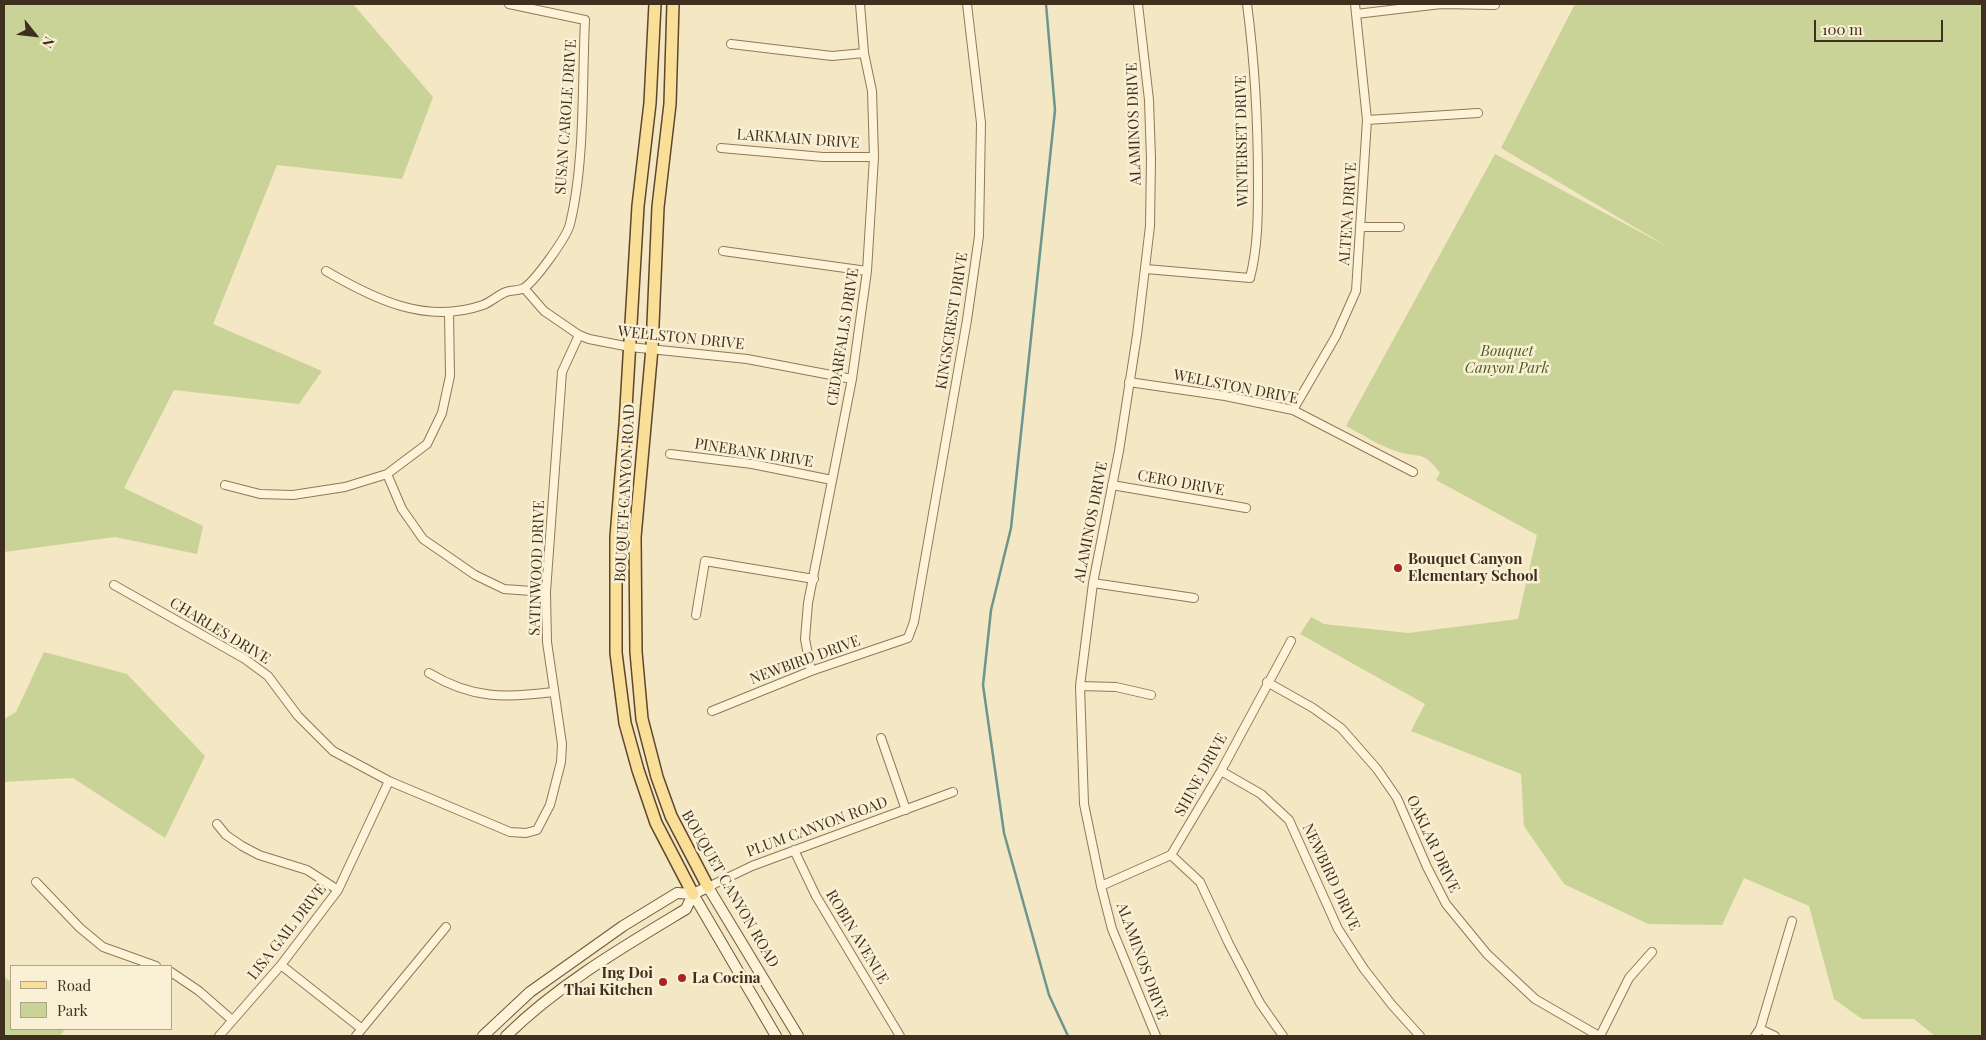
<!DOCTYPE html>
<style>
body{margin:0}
#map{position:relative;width:1986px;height:1040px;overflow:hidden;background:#f3e7c4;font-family:"Playfair Display",serif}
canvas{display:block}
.frame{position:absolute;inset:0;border:5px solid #3f2f1e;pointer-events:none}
.legend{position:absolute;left:10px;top:965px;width:162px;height:65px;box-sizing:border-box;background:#f9f0d5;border:1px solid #afa38c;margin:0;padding:6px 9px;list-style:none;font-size:15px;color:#3f2f1e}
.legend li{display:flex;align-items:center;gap:10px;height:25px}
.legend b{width:25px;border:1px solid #afa38c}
.north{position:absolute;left:10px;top:10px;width:50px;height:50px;-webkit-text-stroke:4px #f9f0d5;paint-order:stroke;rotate:119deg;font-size:14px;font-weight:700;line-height:20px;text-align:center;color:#3f2f1e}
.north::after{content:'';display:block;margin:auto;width:18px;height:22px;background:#3f2f1e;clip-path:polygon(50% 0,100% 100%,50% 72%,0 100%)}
.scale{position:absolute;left:1814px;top:20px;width:129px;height:22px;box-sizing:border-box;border:2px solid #3f2f1e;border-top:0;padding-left:6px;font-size:15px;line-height:18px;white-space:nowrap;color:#3f2f1e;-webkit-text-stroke:4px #f9f0d5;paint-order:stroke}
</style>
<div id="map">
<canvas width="1986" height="1040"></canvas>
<div class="frame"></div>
<ul class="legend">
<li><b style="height:6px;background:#fadf99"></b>Road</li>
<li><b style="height:14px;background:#cad397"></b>Park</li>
</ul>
<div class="north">N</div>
<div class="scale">100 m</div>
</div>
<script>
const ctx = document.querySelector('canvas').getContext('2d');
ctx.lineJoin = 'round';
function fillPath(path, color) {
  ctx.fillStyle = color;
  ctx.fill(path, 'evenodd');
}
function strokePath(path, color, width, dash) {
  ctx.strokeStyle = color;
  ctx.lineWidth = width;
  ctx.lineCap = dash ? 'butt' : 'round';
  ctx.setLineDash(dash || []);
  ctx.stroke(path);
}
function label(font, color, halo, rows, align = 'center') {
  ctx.font = font + ' "Playfair Display",serif';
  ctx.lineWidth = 5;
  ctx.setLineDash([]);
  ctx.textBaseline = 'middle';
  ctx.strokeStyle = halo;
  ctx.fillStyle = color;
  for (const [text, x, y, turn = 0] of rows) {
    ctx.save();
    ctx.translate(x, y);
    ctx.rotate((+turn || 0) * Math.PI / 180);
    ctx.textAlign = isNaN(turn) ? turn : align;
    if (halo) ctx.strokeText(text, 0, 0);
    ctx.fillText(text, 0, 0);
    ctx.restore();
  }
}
fillPath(new Path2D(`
 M4,4H353L433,97L402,179L277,165L213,324L322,371L299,404L174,390L124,488L203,526L197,554L115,537L4,552Z
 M1575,4H1982V1036H1935L1914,1019H1862L1834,999L1809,906L1744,878L1722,925L1648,924L1564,884L1524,826L1521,774L1411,731L1425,704L1300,634L1311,617L1324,624L1408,633L1518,619L1537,535L1436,480L1440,473C1422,449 1420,459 1396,451C1379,446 1362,434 1346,426L1495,154L1670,248L1501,148Z
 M44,652L127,674L205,756L165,838L73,778L4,782V719L16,712Z
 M4,977L11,982V1029H65L60,1036H4Z`), '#cad397');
strokePath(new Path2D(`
 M1046,4L1055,110L1011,528L991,610L983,685L1004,833L1049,995L1068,1036`), '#6c968d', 2.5);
const minor = new Path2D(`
 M1138,4L1149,100L1151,159L1150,226L1137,335L1119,451L1093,583L1080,686L1084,804L1101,886L1112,929L1156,1036
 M1356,14L1441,4L1495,5
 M731,44L832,56L864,53
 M1367,120L1478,113
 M721,148L823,157H874
 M1362,227H1400
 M723,251L867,271
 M1146,269L1250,278C1258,247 1258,215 1258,183C1258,122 1255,64 1247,4
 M326,271C374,299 426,325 483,305C491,302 498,295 506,292C511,290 519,291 524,288C535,281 567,237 570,224C585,163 582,84 585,20L509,4
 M524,288L544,311L579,335L589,339L630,347L747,359L852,379
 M1129,382L1225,396L1293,410L1413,472
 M1293,410L1336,336L1356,291L1367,120L1355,4
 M670,454L752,464L832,480
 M387,474L402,509L423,539L475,575L504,589L546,592
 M225,485L260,494L293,495L345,487L387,474L427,444L442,413L450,376L449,312
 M1112,485L1246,508
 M1093,583L1194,598
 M114,585L245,659L268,676L298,716L333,751L389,781L510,832L526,833L537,830L550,805L561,762L562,744L547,642L546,592L562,372L579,335
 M696,615L705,561L814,579
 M811,671L805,639L808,603L852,379L867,271L874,157L872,91L864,53L860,4
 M429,673C472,699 505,698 553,692
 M1267,682L1313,708L1341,728L1377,769L1397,798L1427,867L1446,904L1487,954L1535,999L1599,1036
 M1080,686L1116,687L1151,695
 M712,711L811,671L908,638L914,622L967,320L979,236L981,123L967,4
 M881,738L906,810
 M1221,771L1261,794L1289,820L1338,929L1364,969L1392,1005L1420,1036
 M217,824L226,835L242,846L259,855L307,870L338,890
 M794,850L816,896L900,1036
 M1171,855L1200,882L1229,944L1260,1003L1283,1036
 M36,882L80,928L103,947L156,966
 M1101,886L1171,855L1221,771L1291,641
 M708,887L752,866L953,792
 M281,965L362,1029
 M171,972L199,991L232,1020
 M1760,1029L1775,1036
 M219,1036L281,965L338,890L389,781
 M356,1036L446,927
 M1600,1036L1629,978L1652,952
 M1755,1036L1760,1029L1792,921`);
const secondary = new Path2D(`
 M693,894L776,1036
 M483,1036L530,992L623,926L677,893L693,894L708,887L798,1036
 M506,1036C559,984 623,947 686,909L693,894`);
const primary = new Path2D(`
 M655,4L650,103L638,206L625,425L616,537V653L625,723L638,770L656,823L693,894
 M673,4L670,104L658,207L652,348L635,537L636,652L642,719L657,777L671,816L708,887`);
strokePath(minor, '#917858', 10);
strokePath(secondary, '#73593b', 12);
strokePath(primary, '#5e452c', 14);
strokePath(minor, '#fcf3d9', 8);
strokePath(secondary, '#fcf3d9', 10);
strokePath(primary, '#fadf99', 11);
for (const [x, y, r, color] of [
 [1398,568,5,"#a72521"],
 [682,978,5,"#a72521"],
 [663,982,5,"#a72521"]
]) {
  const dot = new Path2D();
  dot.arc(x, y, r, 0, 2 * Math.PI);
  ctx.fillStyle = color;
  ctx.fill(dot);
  strokePath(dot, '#f9f0d5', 2);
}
label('15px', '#3f2f1e', '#f9f0d5', [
 ["SUSAN CAROLE DRIVE",566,117,-86],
 ["ALAMINOS DRIVE",1134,124,-92],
 ["LARKMAIN DRIVE",798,139,4],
 ["WINTERSET DRIVE",1242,141,-91],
 ["ALTENA DRIVE",1348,214,-86],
 ["KINGSCREST DRIVE",952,321,-81],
 ["CEDARFALLS DRIVE",843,337,-81],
 ["WELLSTON DRIVE",681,338,6],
 ["WELLSTON DRIVE",1236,387,11],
 ["PINEBANK DRIVE",754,453,9],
 ["CERO DRIVE",1181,483,10],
 ["BOUQUET CANYON ROAD",625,493,-87],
 ["ALAMINOS DRIVE",1091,522,-79],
 ["SATINWOOD DRIVE",537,568,-88],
 ["CHARLES DRIVE",220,631,31],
 ["NEWBIRD DRIVE",805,660,-20],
 ["SHINE DRIVE",1201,775,-61],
 ["PLUM CANYON ROAD",817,827,-20],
 ["OAKLAR DRIVE",1433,844,65],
 ["NEWBIRD DRIVE",1331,877,65],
 ["BOUQUET CANYON ROAD",730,889,60],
 ["LISA GAIL DRIVE",287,932,-52],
 ["ROBIN AVENUE",857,937,59],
 ["ALAMINOS DRIVE",1142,961,70]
]);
label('italic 15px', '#4d5e22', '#f9f0d5', [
 ["Bouquet",1507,351],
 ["Canyon Park",1507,368]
]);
label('bold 15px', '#3f2f1e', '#f9f0d5', [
 ["Bouquet Canyon",1408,559],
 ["Elementary School",1408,576],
 ["Ing Doi",653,973,"right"],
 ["Thai Kitchen",653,990,"right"],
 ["La Cocina",692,978]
], 'left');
</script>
